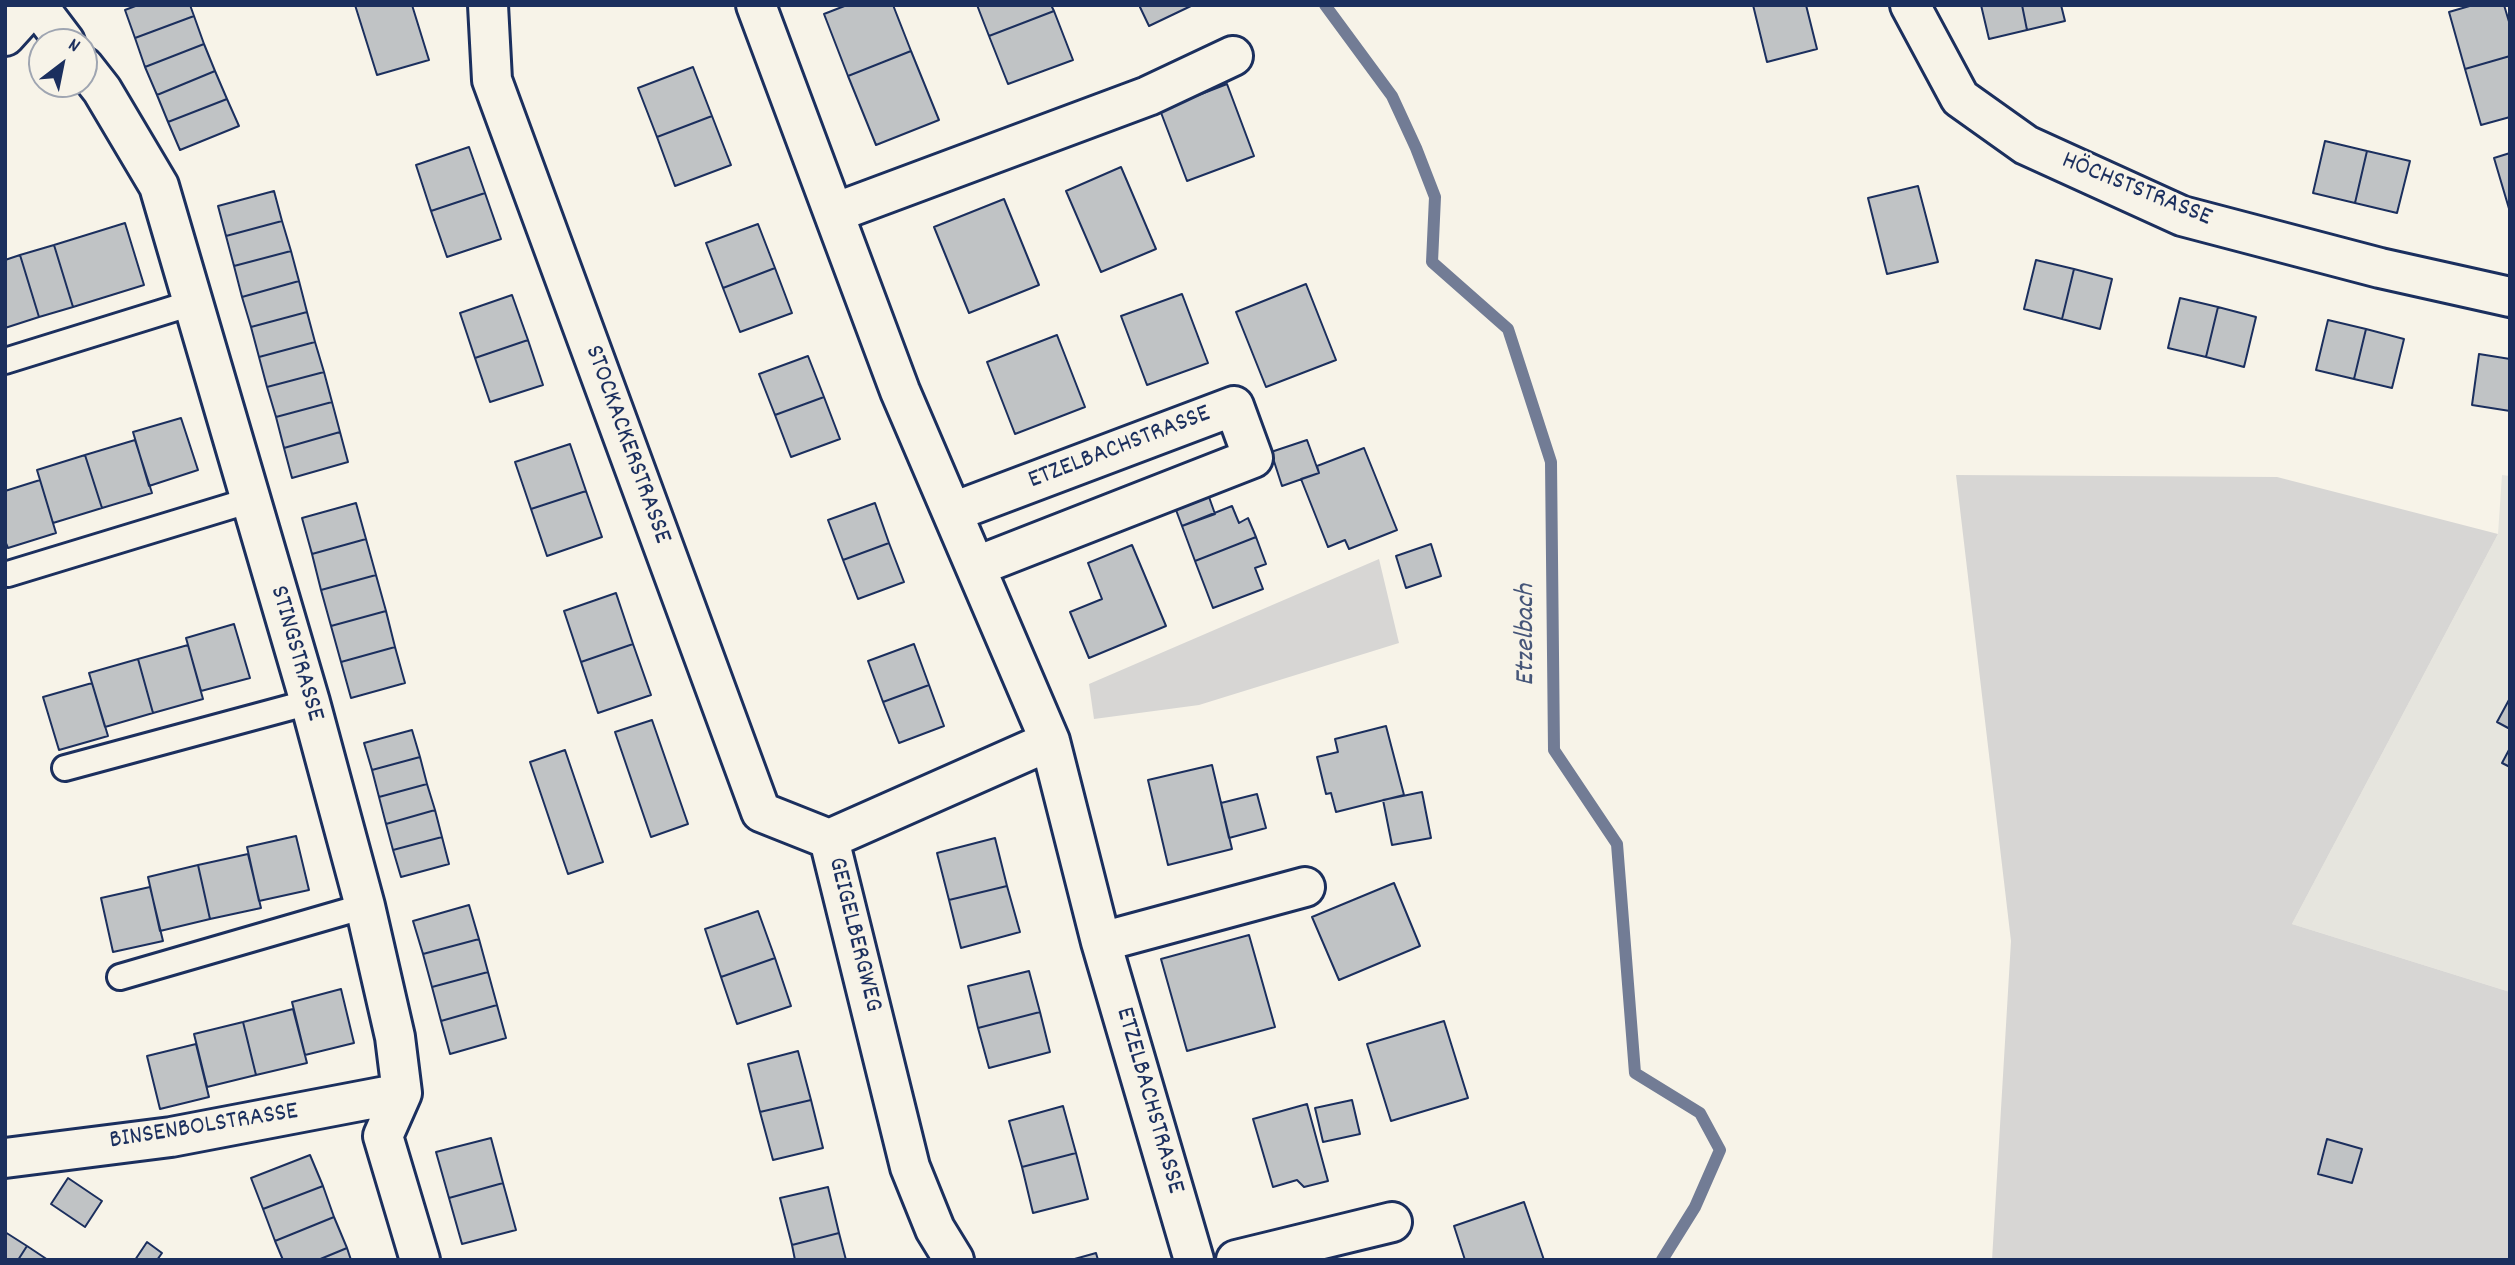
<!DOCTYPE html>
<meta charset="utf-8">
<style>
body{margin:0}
#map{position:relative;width:2515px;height:1265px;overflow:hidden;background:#f7f3e8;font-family:Dekko,sans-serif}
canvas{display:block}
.frame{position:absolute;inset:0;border:7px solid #1b2f5e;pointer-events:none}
.north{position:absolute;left:28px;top:28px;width:70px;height:70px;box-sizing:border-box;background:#f7f3e8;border:2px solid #9fa5b1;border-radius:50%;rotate:32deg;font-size:19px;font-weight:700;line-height:28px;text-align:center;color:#1b2f5e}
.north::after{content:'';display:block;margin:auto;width:24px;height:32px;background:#1b2f5e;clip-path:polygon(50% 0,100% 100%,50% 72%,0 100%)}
</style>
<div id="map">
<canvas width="2515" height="1265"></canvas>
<div class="frame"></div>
<div class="north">N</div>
</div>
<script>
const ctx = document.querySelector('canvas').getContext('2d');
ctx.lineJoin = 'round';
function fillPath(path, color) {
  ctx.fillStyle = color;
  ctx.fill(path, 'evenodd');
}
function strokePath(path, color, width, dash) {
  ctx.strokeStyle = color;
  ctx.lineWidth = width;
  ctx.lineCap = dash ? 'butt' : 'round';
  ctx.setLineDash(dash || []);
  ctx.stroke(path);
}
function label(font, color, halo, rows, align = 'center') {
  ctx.font = font + ' Dekko,sans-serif';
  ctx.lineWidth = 5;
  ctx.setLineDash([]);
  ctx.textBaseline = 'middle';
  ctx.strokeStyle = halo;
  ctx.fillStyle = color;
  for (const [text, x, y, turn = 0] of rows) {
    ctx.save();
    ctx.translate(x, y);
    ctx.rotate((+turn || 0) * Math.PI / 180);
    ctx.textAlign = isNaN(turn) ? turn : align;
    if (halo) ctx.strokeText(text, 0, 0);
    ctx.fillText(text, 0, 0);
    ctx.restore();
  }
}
fillPath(new Path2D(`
 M2502,475L2510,476V992L2292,924L2498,534Z`), '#e6e5de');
fillPath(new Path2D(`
 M1956,475L2277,477L2498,534L2292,924L2510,992V1260H1992L2011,941Z
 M1379,559L1399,643L1199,705L1094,719L1089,684Z`), '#d7d6d4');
strokePath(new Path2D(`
 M1325,5L1392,96L1416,148L1435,197L1432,262L1508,329L1551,462L1554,750L1617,844L1635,1073L1700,1113L1720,1150L1695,1207L1662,1260`), '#727c95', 12);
const building = new Path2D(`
 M138,5H190L194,16L135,38L125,10Z
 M355,5H412L429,60L377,75Z
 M847,5H893L911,51L848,76L824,14Z
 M977,5H1051L1054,11L989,36Z
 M1139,5H1193L1149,26Z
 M1753,5H1806L1817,49L1767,62Z
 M1981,5H2022L2027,30L1989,39Z
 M2022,5H2061L2065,21L2027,30Z
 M2473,5H2504L2510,25V56L2465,69L2449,12Z
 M1054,11L1073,60L1008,84L989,36Z
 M194,16L204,44L145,67L135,38Z
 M204,44L215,71L157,95L145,67Z
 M911,51L939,120L876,145L848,76Z
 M2510,56V117L2481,125L2465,69Z
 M693,67L712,116L657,137L638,88Z
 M215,71L227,99L168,122L157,95Z
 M1227,84L1254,156L1187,181L1160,110Z
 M227,99L239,126L180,150L168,122Z
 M712,116L731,165L675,186L657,137Z
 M2325,141L2367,151L2355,203L2313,193Z
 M469,147L485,193L431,211L416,165Z
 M2367,151L2410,161L2397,213L2355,203Z
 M2510,153V212L2494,158Z
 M1121,167L1156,249L1101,272L1066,191Z
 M1918,186L1938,262L1887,274L1868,198Z
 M274,191L282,221L226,236L218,206Z
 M485,193L501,239L447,257L431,211Z
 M1004,199L1039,285L969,313L934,227Z
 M282,221L291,251L234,266L226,236Z
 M125,223L144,285L73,307L54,245Z
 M758,224L775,268L723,288L706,243Z
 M54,245L73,307L39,317L20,255Z
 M291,251L299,281L242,297L234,266Z
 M20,255L39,317L5,328V260Z
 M2036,260L2074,269L2062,319L2024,309Z
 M775,268L792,313L740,332L723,288Z
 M2074,269L2112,279L2100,329L2062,319Z
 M299,281L307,312L251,327L242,297Z
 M1306,284L1336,360L1266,387L1236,312Z
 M1182,294L1208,363L1147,385L1121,316Z
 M512,295L528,340L475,358L460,313Z
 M2180,298L2218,307L2206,357L2168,348Z
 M2218,307L2256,317L2244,367L2206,357Z
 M307,312L315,342L259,357L251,327Z
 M2328,320L2366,329L2354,379L2316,370Z
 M2366,329L2404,339L2392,388L2354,379Z
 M1057,335L1085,407L1015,434L987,362Z
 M528,340L543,385L490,402L475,358Z
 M315,342L324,372L267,387L259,357Z
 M2479,354L2510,359V411L2472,405Z
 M808,356L824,397L775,415L759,374Z
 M324,372L332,402L276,417L267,387Z
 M824,397L840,439L791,457L775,415Z
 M332,402L340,432L284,448L276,417Z
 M181,418L198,470L149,486L133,432Z
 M340,432L348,462L292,478L284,448Z
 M135,440L152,493L102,508L85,455Z
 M1307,440L1319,473L1282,486L1271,452Z
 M570,444L586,491L531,509L515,462Z
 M1364,448L1397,530L1349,549L1345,540L1328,547L1301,479L1319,473L1317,466Z
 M85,455L102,508L53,523L37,470Z
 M40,480L56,533L8,548L5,541V491Z
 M586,491L602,537L547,556L531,509Z
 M1209,497L1215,514L1182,526L1176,510Z
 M356,503L366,539L312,554L302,518Z
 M875,503L889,543L843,560L828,520Z
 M1232,506L1239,523L1248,518L1256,537L1195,561L1182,526Z
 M1256,537L1266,564L1255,568L1263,589L1213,608L1195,561Z
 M366,539L376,575L321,590L312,554Z
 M889,543L904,582L858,599L843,560Z
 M1431,544L1441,576L1406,588L1396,556Z
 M1132,545L1166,626L1089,658L1070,612L1102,599L1088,563Z
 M376,575L386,611L331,626L321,590Z
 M616,593L633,644L581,662L564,611Z
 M386,611L395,647L341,662L331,626Z
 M234,624L250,678L201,691L186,638Z
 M633,644L651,695L598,713L581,662Z
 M914,644L929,685L883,702L868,661Z
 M188,645L203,699L153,713L138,659Z
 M395,647L405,683L351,698L341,662Z
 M138,659L153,713L105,727L89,673Z
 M92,683L108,736L59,750L43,697Z
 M929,685L944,726L899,743L883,702Z
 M2510,698V729L2497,722Z
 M652,720L688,824L651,837L615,732Z
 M1386,726L1404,795L1336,812L1331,793L1326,794L1317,757L1338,752L1335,739Z
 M412,730L420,757L372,770L364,743Z
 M2510,748V767L2502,763Z
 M565,750L603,862L568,874L530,762Z
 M420,757L427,784L379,797L372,770Z
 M1212,765L1232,849L1168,865L1148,780Z
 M427,784L435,810L386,824L379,797Z
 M1422,792L1431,838L1392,845L1383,800Z
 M1257,794L1266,828L1229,838L1221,803Z
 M435,810L442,837L393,850L386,824Z
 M296,836L309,890L259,901L247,847Z
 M442,837L449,864L401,877L393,850Z
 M995,838L1007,886L949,900L937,853Z
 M248,854L261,908L210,919L198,865Z
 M198,865L210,919L160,931L148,877Z
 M1394,883L1420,946L1339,980L1312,917Z
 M1007,886L1020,932L961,948L949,900Z
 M150,887L163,941L113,952L101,898Z
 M469,905L479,939L423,954L413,921Z
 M758,911L775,958L721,977L705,929Z
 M1249,935L1275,1027L1187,1051L1161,959Z
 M479,939L488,972L432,987L423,954Z
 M775,958L791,1006L737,1024L721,977Z
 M1029,971L1040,1012L978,1028L968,986Z
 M488,972L497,1005L441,1021L432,987Z
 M341,989L354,1043L305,1055L292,1002Z
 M497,1005L506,1038L450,1054L441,1021Z
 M293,1009L307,1063L256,1075L243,1022Z
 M1040,1012L1050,1052L989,1068L978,1028Z
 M1444,1021L1468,1098L1391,1121L1367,1044Z
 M243,1022L256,1075L207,1087L194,1034Z
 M196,1044L209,1097L160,1109L147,1056Z
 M798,1051L811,1100L760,1112L748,1064Z
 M811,1100L823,1148L773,1160L760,1112Z
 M1352,1100L1360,1134L1323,1142L1315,1108Z
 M1307,1104L1328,1181L1304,1187L1297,1180L1273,1187L1253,1119Z
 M1063,1106L1076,1153L1022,1167L1009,1121Z
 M491,1138L503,1183L449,1198L436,1152Z
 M2327,1139L2362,1149L2352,1183L2318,1174Z
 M1076,1153L1088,1199L1033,1213L1022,1167Z
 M310,1155L323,1186L263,1209L251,1178Z
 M68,1178L102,1201L85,1227L51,1204Z
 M503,1183L516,1230L462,1244L449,1198Z
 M323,1186L334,1217L275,1241L263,1209Z
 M828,1187L839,1233L792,1245L780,1198Z
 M1524,1202L1544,1260H1465L1454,1226Z
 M334,1217L347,1248L318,1260H283L275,1241Z
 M5,1232L27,1246L18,1260H5Z
 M839,1233L846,1260H795L792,1245Z
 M147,1242L162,1253L157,1260H135Z
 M27,1246L48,1260H18Z
 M347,1248L351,1260H318Z
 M1096,1253L1098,1260H1071Z`);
fillPath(building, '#c0c3c5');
strokePath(building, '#1b2f5e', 2);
const lane = new Path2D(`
 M5,361L192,303
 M8,574L251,500
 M65,768L310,702
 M120,977L365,906`);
const street = new Path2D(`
 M37,5L65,42
 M488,5L492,80L761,812L829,839
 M756,5L900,391L1050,741L1101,942L1194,1260
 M1910,5L1960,98L2026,145L2182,216L2380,268L2510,297
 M5,36L33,5
 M84,67L102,90L159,186L310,702L365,906L395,1037L402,1093L383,1136L420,1260
 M834,213L1148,96L1233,56
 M953,512L1234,406L1253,458L977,566
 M1101,942L1305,887
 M5,1158L171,1137L402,1093
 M954,1260L935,1229L910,1167L829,839L1050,741
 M1236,1260L1392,1222`);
strokePath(lane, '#1b2f5e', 30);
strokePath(street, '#1b2f5e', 44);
strokePath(lane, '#f7f3e8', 24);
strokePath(street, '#f7f3e8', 38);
label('26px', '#1b2f5e', '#f7f3e8', [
 ["HÖCHSTSTRASSE",2136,191,22],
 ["STOCKACKERSTRASSE",626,445,70],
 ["ETZELBACHSTRASSE",1120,449,-21],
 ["STINGSTRASSE",295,654,74],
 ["GEIGELBERGWEG",853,935,76],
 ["ETZELBACHSTRASSE",1148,1101,74],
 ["BINSENBOLSTRASSE",204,1128,-9]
]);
label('italic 28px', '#465679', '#f7f3e8', [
 ["Etzelbach",1528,635,-90]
]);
</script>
